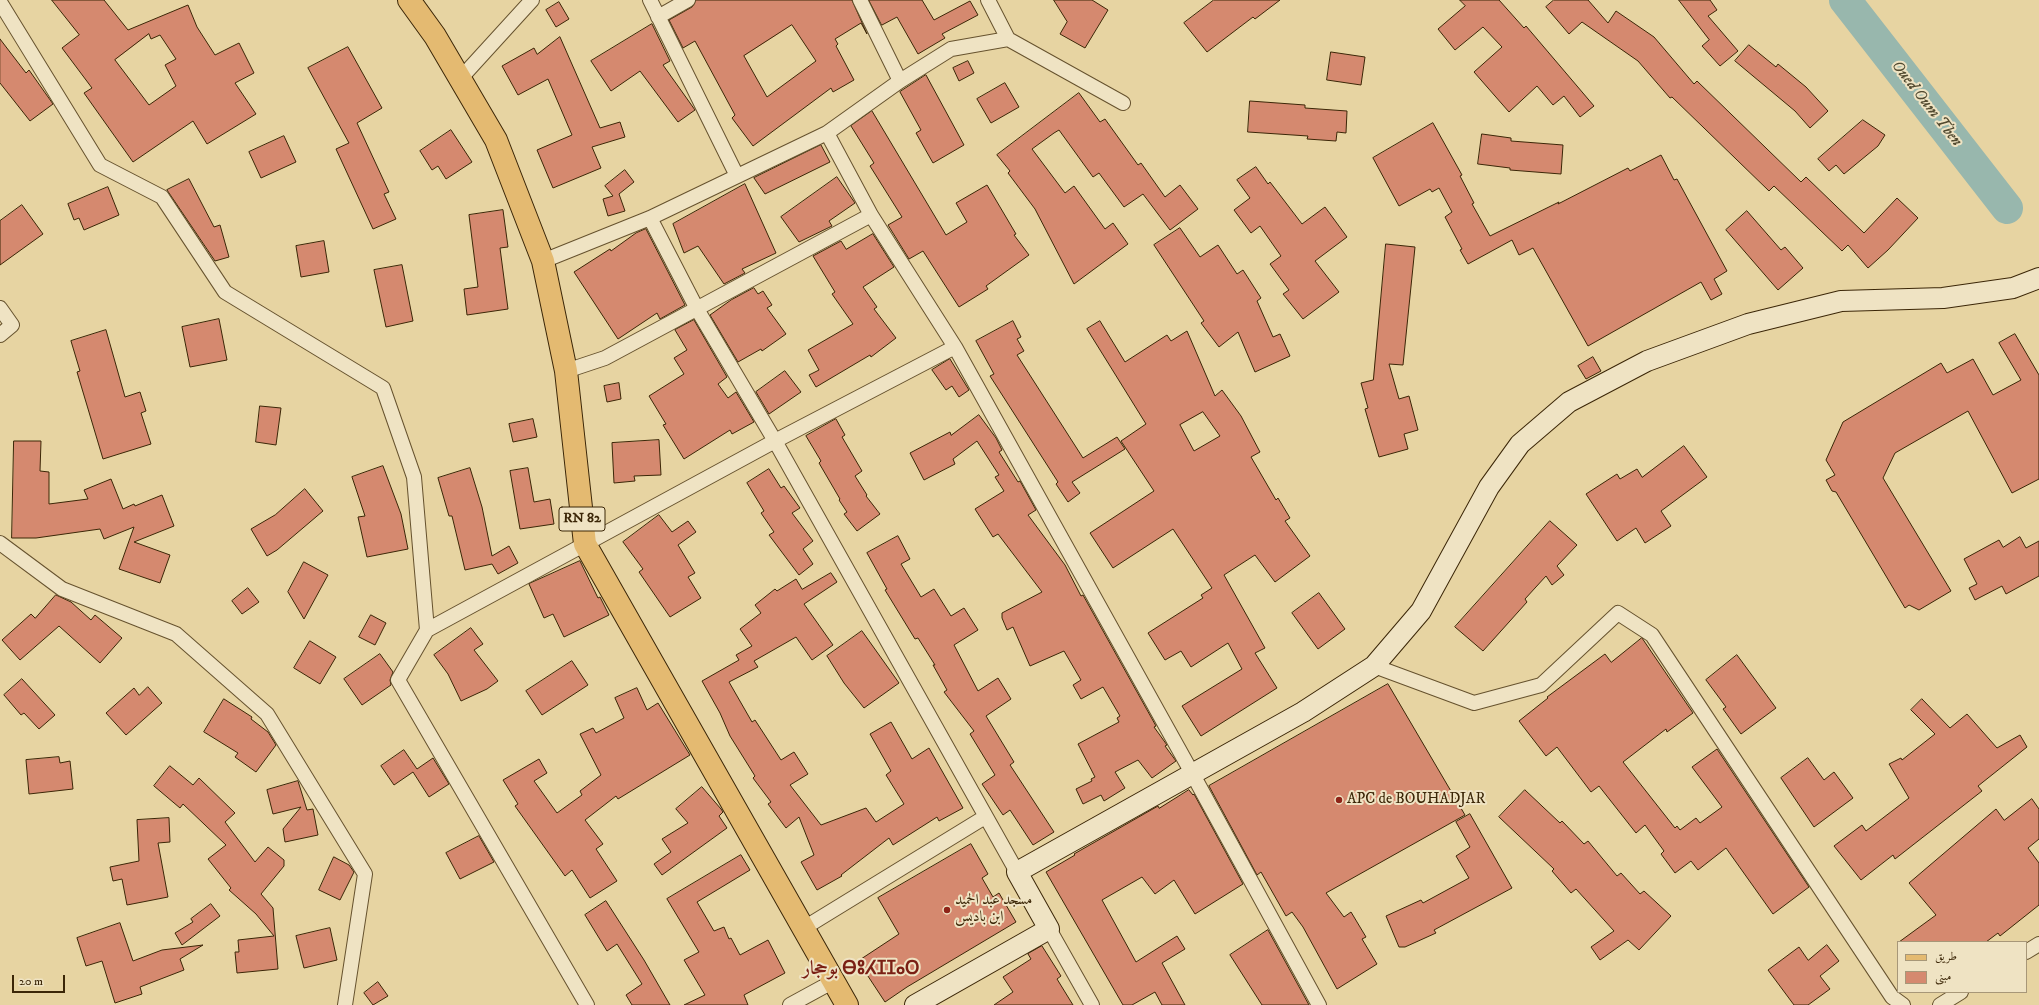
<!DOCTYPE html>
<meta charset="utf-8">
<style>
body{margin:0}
#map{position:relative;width:2039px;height:1005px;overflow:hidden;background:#e7d4a2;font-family:"IM FELL DW Pica",Amiri,serif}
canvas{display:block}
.legend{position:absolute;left:1897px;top:941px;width:130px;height:52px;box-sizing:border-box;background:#efe3c3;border:1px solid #a79778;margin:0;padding:5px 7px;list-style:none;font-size:12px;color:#3b2607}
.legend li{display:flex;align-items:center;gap:8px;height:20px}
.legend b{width:20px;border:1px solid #a79778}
.scale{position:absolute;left:12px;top:975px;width:53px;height:18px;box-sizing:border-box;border:2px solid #3b2607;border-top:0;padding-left:5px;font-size:12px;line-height:14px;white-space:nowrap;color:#3b2607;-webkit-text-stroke:3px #efe3c3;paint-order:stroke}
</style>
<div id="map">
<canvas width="2039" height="1005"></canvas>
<ul class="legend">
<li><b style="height:5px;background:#e4ba71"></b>طريق</li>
<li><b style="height:11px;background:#d5896f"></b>مبنى</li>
</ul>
<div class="scale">20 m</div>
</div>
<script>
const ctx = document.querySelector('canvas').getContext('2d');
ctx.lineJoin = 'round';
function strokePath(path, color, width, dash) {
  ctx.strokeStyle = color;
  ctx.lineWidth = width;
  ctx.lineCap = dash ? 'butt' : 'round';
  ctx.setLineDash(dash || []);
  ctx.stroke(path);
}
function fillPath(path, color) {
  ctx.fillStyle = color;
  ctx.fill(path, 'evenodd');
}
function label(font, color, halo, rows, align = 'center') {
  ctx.font = font + ' "IM FELL DW Pica",Amiri,"Noto Sans Tifinagh",serif';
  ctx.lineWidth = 4;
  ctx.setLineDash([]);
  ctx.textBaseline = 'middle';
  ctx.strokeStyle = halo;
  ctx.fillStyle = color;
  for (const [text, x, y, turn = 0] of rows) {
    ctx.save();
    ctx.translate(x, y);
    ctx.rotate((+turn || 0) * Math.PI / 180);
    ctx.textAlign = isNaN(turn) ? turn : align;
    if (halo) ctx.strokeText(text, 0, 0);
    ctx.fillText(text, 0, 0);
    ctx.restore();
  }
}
strokePath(new Path2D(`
 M1845,0L2007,208`), '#98b7ad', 32);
const building = new Path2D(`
 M52,0H104L128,30L188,5L197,27L215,55L239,43L254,73L235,83L256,114L207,144L193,121L133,162L84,93L92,88L62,48L79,35ZM149,34L151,39L160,35L176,59L165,65L176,86L149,105L115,60Z
 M696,0H852L867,34L861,23L835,39L838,44L836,46L854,80L833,92L831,88L753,146L732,118L735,115L695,41L683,48L669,20L692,7ZM792,25L816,61L767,97L744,56Z
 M869,0H922L934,20L970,1L978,15L942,34L945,38L918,54L897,17L882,25Z
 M1054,0H1092L1108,10L1085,48L1060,34L1067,22Z
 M1214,0H1280L1255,19L1253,17L1207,52L1184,23Z
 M1460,0H1499L1524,28L1526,26L1594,106L1580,117L1564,96L1553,105L1537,86L1509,112L1474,72L1502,47L1483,27L1455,50L1438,29L1465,6Z
 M1554,0H1588L1608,23L1616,11L1654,37L1694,84L1697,81L1801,182L1806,177L1864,233L1897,198L1918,218L1888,250L1868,268L1848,245L1842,251L1774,186L1769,191L1672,97L1670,98L1638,61L1582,22L1569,34L1546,7Z
 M1679,0H1710L1717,10L1708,16L1738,51L1720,66L1702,46L1709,40Z
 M559,2L569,19L556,27L546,10Z
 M652,24L670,61L663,65L695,110L678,122L640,71L611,91L591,61Z
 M560,37L600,128L620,122L625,137L592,147L601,168L553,188L537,150L572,135L548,79L518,95L502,66L534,48L537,54Z
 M0,39L26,73L29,70L53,104L30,121L0,83Z
 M1749,45L1776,67L1778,64L1806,87L1828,111L1810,128L1795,111L1735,61Z
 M348,47L382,108L357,123L389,192L384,194L396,219L373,229L336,149L349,143L308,68Z
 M1331,52L1365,57L1361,85L1327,80Z
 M968,61L974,73L959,81L953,68Z
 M926,75L964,145L933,163L916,133L921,130L900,92Z
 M1005,83L1019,107L991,123L977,99Z
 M1079,93L1100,122L1105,119L1138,165L1141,163L1165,197L1180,185L1198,209L1170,230L1143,194L1124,207L1099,173L1093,177L1059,130L1054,133L1032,149L1065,193L1074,186L1105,229L1113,223L1128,244L1074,284L1035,209L1008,173L1010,171L997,155Z
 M1250,101L1305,105V108L1347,111L1346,133L1337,132L1336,141L1307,139L1308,136L1248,132Z
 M872,111L946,235L967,222L956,203L987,185L1016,234L1014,235L1029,255L986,286L988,289L959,307L923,251L909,259L888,225L902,217L870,166L874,163L851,126Z
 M1863,120L1885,135L1878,146L1844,174L1836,165L1829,171L1818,159Z
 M1433,123L1462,175L1460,176L1474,203L1472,204L1490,236L1559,202L1558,204L1628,168L1630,171L1661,155L1674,180L1677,179L1727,271L1714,279L1722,294L1711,300L1701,282L1588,346L1533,248L1519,255L1512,240L1468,264L1460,250L1462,249L1445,217L1452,212L1439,188L1432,192L1430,189L1399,206L1373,158Z
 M451,130L472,162L446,179L438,166L432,170L420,151Z
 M1482,134L1511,138V141L1563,145L1561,174L1510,170V168L1478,164Z
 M284,136L296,162L261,178L249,152Z
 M821,145L830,162L765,194L754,178Z
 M1256,167L1268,184L1270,182L1302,224L1325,207L1347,237L1315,261L1339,292L1303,319L1283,294L1289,290L1270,264L1281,256L1260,226L1251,233L1234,210L1250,198L1237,180Z
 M625,170L634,182L619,194L625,211L608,216L603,199L613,196L605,186Z
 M837,177L855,203L829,221L832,226L799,242L781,217Z
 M189,179L214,227L220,225L229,257L215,261L167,190Z
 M745,184L776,253L742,269L745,273L724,284L698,246L684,253L673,224Z
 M108,187L119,215L84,230L79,218L74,220L68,204Z
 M22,205L43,234L0,265V221Z
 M503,210L508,247L500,248L508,309L467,315L464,289L478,287L469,215Z
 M1747,211L1781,250L1785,247L1803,268L1778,290L1726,230Z
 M1180,228L1200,257L1218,245L1237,274L1243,270L1261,298L1257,301L1273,337L1280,334L1290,356L1255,372L1238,332L1219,347L1201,323L1204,321L1154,245Z
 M646,229L685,305L660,319L657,313L618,339L574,272L610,249L611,251L636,233Z
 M873,234L894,267L863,287L877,307L874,309L896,338L871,357L870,355L816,387L809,375L819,370L808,350L853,324L832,294L835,292L813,256L841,241L846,249Z
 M324,241L329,272L301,277L296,246Z
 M1386,244L1415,247L1403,365L1389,364L1399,399L1409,396L1418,430L1404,434L1408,449L1379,457L1365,409L1368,408L1361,383L1373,380Z
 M402,265L413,321L386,327L374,270Z
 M754,288L758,294L763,291L772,305L767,308L786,334L762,351L761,349L738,362L710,315L731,300Z
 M219,319L227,360L190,367L182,327Z
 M694,320L727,377L718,384L728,398L736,392L754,422L732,434L730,430L684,459L663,425L666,424L649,396L684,374L674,358L687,350L675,330Z
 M1013,321L1021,337L1017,339L1024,351L1017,355L1083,458L1117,437L1125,449L1072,482L1080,493L1068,502L1056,484L1058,482L990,376L994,374L976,341Z
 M1100,321L1125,362L1167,335L1171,341L1187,331L1215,396L1222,390L1241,416L1260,452L1251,457L1276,500L1278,498L1290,518L1285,521L1310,556L1275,582L1255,555L1224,575L1265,648L1255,653L1277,688L1201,736L1182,706L1242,669L1228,643L1191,667L1181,651L1165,660L1148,633L1203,598L1201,595L1212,588L1173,529L1113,568L1090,533L1154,491L1121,441L1146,424L1087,329ZM1203,412L1220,436L1194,451L1180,425Z
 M106,330L125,397L140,392L146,411L141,413L151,444L103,459L77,372L80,371L71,341Z
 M2015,334L2039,375V479L2012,493L1968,411L1895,453L1883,478L1951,591L1919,610L1909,605L1905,608L1836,492L1832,491L1826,480L1835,475L1826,460L1843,422L1941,363L1947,373L1973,359L1993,395L2021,380L1999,343Z
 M1593,357L1601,371L1586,379L1578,366Z
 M950,359L969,390L959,397L952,386L946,390L932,370Z
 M785,371L801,392L769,414L756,392Z
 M619,383L621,399L607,402L604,386Z
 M260,406L281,408L276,445L256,442Z
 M979,415L996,438L1002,450L999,452L1018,482L1020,481L1036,510L1028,515L1065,565L1081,596L1083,595L1156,726L1154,727L1167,745L1165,746L1176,761L1152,778L1138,760L1115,772L1125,788L1104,801L1101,795L1083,804L1076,789L1092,781L1091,779L1095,777L1078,744L1119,722L1117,718L1120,716L1103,687L1081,699L1073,685L1081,680L1064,651L1030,666L1013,627L1007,630L1002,618V613L1042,592L998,534L993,537L975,509L1004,491L995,477L999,475L977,441L953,459L955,464L924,480L910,453L950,432L951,435Z
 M533,419L537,437L513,442L509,424Z
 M836,419L845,435L842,437L862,471L855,476L867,495L866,496L880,514L857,531L844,514L847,512L839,500L840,499L819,463L821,461L806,436Z
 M659,440L661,475L634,476L635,481L614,483L612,443Z
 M14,441H41L40,471L49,472V504L88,499L84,490L111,479L123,509L134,504L135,506L162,495L174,526L134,542L170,555L160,583L119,569L134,527L104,539L100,529L36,538H12Z
 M1684,446L1707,477L1661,511L1671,526L1645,543L1636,528L1617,541L1586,494L1617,474L1620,479L1637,469L1642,477Z
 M383,466L401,514L408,549L367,557L358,517L365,516L352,477Z
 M470,468L482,507L492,556L509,546L518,563L498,574L492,564L465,570L452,516H449L438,478Z
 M528,468L534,502L550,499L554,524L520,529L510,471Z
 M769,469L781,488L784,486L800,508L792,513L813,541L803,549L813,564L799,575L769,535L774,532L761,513L764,511L747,483Z
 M305,489L323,511L277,550L267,556L251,529L275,515Z
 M659,515L672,532L688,521L696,532L678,545L695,573L688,577L701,598L670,617L639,572L643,569L623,542Z
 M1550,521L1577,545L1557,566L1564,575L1552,585L1546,576L1525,599L1527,602L1483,651L1455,627Z
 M898,536L910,559L901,564L921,597L934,589L951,616L964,608L978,630L954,645L978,691L998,678L1011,699L986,716L1014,762L1010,765L1054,832L1033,845L1010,810L1003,815L982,784L995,775L970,734L974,731L944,692L947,690L933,665H935L918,638L915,639L885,590L887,589L867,553Z
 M2020,537L2026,548L2039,541V576L2006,594L2002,586L1975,600L1969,588L1977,584L1964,559L1999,540L2003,547Z
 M580,561L598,598L600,597L609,615L564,637L553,614L544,618L529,584Z
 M304,562L328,575L304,619L288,592Z
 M831,573L837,582L804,604L833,645L812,660L796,637L754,661L758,667L729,682L752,722L755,720L781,760L794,752L808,774L790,785L821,825L866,808L876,822L904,804L886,775L891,771L870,734L891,722L912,759L929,748L963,808L939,821L937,817L893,845L889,838L841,875L842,876L817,890L801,862L814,855L799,817L786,828L768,804L771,802L753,778L755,776L730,736L720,713L702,681L739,660L736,655L752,646L740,629L761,613L755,605L775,589L777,591L796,579L802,589Z
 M248,588L259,602L242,614L232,601Z
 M1319,593L1345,629L1318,649L1292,613Z
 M56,595L71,602L91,620L95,615L122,638L100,663L59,626L20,660L2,640L31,614L35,618Z
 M371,615L386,623L375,645L359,637Z
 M471,628L483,644L474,650L498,681L487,689L461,701L448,674L434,655Z
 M862,631L899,683L864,708L844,683L827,656Z
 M1642,638L1693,713L1667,732L1666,729L1623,762L1675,828L1677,826L1680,830L1696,818L1700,823L1722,807L1692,767L1717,749L1809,887L1773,914L1726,848L1698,870L1691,861L1675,873L1661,854L1664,851L1645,825L1636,833L1599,786L1591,792L1557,747L1546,756L1519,721L1548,698L1547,697L1605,654L1611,662Z
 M310,641L336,657L320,684L294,668Z
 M380,654L393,672L390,680L391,685L362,705L344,679Z
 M1737,655L1776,708L1741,734L1723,709L1726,707L1706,680Z
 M572,661L588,685L542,715L526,691Z
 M22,679L55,715L39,729L24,713L21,715L4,695Z
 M1388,684L1465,815L1326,893L1344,917L1351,912L1366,937L1362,939L1377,964L1337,989L1303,927L1292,912L1286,916L1261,872L1257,875L1209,786Z
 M148,687L162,703L126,735L106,713L134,688L139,695Z
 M637,688L647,710L658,703L690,755L618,799L616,796L585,820L603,844L596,849L617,881L590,898L572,870L565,876L515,806L518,804L503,780L539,759L547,773L534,781L557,813L582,795L580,791L601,775L580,734L593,728L596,733L624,718L615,698Z
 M224,699L252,717L251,719L268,732L276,745L256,772L235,757L238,753L204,732Z
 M1922,699L1950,728L1967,714L1997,748L2020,735L2027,747L1978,786L1982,791L1895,859L1893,855L1861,880L1834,846L1862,825L1866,831L1909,798L1889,764L1901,758L1902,760L1935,734L1911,710Z
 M404,750L417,769L433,758L449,784L429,797L413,772L394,785L381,766Z
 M59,757L60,763L70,761L73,789L29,794L26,760Z
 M1808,758L1824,780L1834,772L1853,798L1814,827L1781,778Z
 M170,766L193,785L199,778L235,813L225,822L255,862L268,847L284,860V866L261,894L273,908L278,969L237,973L235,952H239L238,940L274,936L256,914L229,890L231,888L208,859L226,845L183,804L180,808L154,786Z
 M298,781L307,810L313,809L318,835L285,842L283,829L301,807L273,814L267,790Z
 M702,787L721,809L723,812L719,816L727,828L662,875L654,864L671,852L662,839L688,823L676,809Z
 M1189,790L1193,795L1194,794L1243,884L1195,914L1174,880L1155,894L1142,877L1102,900L1136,962L1177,936L1185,949L1162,963L1185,1005H1162L1155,992L1132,1005H1123L1046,872L1075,855L1074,854L1158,806L1159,808Z
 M1525,790L1560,823L1562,821L1584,844L1588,841L1617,876L1621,873L1640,894L1644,891L1671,916L1639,950L1628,940L1600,960L1591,947L1614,931L1576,889L1571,893L1552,871L1554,869L1499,817Z
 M2032,799L2039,809V839L2028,848L2039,863V905L2000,936L1998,933L1986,942H1899L1936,915L1909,883L1996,809L2004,820Z
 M1470,814L1512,888L1434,930L1436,933L1405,947H1399L1386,916L1421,900L1423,903L1469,878L1456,856L1470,847L1456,822Z
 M169,818L170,842L158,843L168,897L127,905L122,879L113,881L110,867L139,861L137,820Z
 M479,836L494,862L460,879L446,853Z
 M971,844L988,874L982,878L993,897L999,893L1016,922L907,987L885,1002L858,961L899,934L878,898Z
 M741,855L750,870L697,902L714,931L724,927L729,939L731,938L740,955L768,940L785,973L744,995L748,1005H684L705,995L684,960L699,952L667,899Z
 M334,857L349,865L354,872L340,900L319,890Z
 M606,901L644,960L670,1005H632L626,995L642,984L617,944L607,951L585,915Z
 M211,904L220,916L182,945L175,933L193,922L191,919Z
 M120,923L133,961L162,950L203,945L180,959L184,970L140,987L142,994L115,1003L102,961L86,966L77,938Z
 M330,928L337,960L304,968L296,936Z
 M1268,930L1309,1005H1262L1230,955Z
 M1827,945L1839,961L1820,976L1830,989L1808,1005H1794L1768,970L1799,947L1808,960Z
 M1042,946L1061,976L1057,979L1073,1005H994L1013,992L1003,977L1031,959L1028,954Z
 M378,982L388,996L373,1005L364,993Z`);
fillPath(building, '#d5896f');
strokePath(building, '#3b2607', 1);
const minor = new Path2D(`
 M650,0L737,176
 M860,0L900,81
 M988,0L1008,39
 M0,2L100,165L162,197L225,292L383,388L414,477L427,630
 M658,17L688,0
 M460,79L532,0
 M827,133L871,215L955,347L1192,773L1319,1005
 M650,218L697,309L775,441L1017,872
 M543,261L650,218L827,133L900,81L951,49L1008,39L1123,103
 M0,308L12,325L0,335
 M566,371L605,358L871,215
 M0,543L62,589L176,634L267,714L365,874L345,1005
 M1374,666L1474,703L1541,685L1618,613L1652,635L1892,997L1903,1005
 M804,928L985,817
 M1049,929L1092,1005
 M2026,952L2039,944
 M587,1005L398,680L427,630L775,441L955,347
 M790,1005L834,981
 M1940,1005L1961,992`);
const secondary = new Path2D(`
 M915,1005L1049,929L1017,872L1303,712L1374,666L1421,611L1489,487L1520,444L1569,402L1647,361L1748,324L1841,301L1943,298L2013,288L2039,278`);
const primary = new Path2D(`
 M409,0L435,36L496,140L543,261L566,371L585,544L847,1005`);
strokePath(minor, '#66522e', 16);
strokePath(secondary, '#3b2607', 22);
strokePath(primary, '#3b2607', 24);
strokePath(minor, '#efe3c3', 14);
strokePath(secondary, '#efe3c3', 20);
strokePath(primary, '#e4ba71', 22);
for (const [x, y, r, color] of [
 [1339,800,4,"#8f2418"],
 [947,910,4,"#8f2418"]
]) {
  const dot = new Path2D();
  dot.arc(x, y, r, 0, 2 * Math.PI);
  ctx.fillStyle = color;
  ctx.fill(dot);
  strokePath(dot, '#efe3c3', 1.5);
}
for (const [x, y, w] of [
 [582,519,46]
]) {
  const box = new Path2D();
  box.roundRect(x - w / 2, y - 12, w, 24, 3);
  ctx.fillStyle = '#efe3c3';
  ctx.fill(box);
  strokePath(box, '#3b2607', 1);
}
label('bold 14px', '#3b2607', null, [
 ["RN 82",582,519]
]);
label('15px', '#3b2607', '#efe3c3', [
 ["APC de BOUHADJAR",1347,800],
 ["مسجد عبد الحميد",955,901],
 ["ابن باديس",955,918]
], 'left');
label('italic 16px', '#524a30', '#efe3c3', [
 ["Oued Oum Tben",1926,104,52]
]);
label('bold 19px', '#7a1f14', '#efe3c3', [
 ["بوحجار ⴱⵓⵃⵊⵊⴰⵔ",861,970]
]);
</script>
